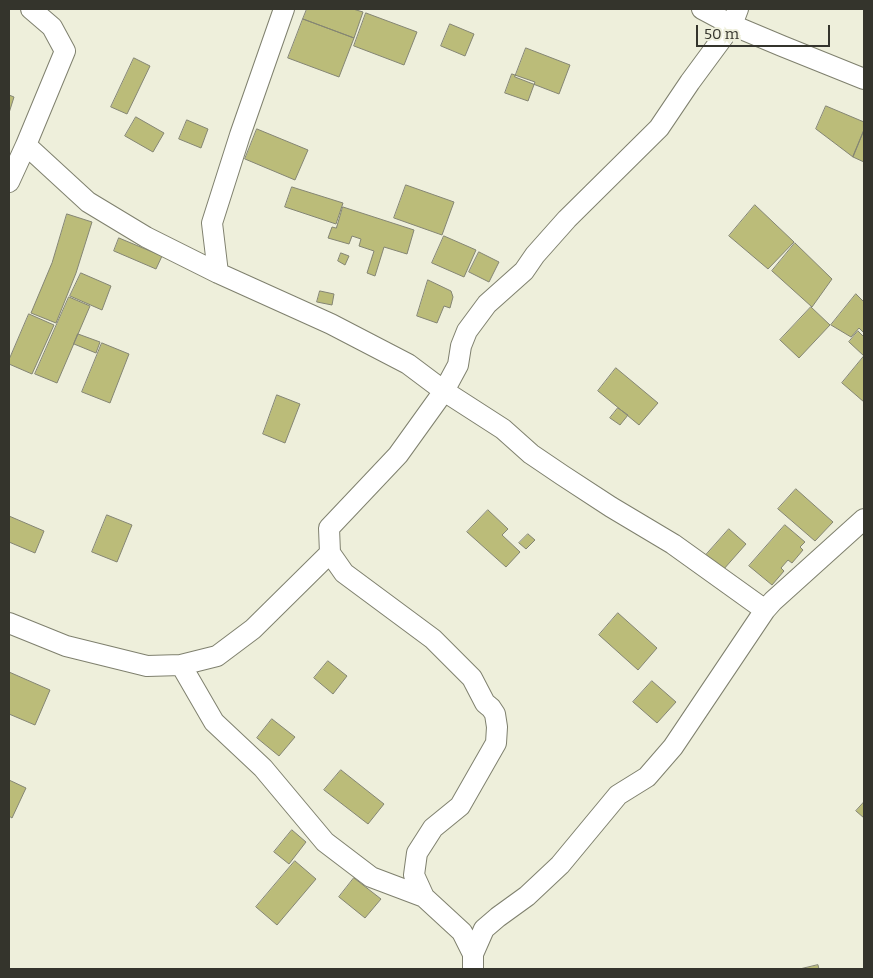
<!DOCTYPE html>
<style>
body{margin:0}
#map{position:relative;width:873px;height:978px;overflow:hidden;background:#eeefdb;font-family:Bitter,serif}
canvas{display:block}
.frame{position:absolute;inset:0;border:10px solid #34342c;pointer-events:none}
.scale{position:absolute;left:696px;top:25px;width:134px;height:22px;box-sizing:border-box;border:2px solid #34342c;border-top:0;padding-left:6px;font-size:15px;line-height:18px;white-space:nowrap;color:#34342c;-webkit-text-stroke:4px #eeefdb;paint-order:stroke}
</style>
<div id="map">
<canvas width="873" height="978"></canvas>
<div class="frame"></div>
<div class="scale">50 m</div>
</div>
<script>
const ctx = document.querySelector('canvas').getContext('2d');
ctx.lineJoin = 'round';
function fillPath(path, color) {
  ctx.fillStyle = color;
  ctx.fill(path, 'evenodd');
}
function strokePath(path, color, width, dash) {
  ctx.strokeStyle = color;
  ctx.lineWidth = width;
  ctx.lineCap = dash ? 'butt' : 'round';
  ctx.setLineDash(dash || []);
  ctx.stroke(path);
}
const building = new Path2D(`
 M307,9H353L363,12L354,38L303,19Z
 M366,13L417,32L404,65L354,46Z
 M303,19L354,38L339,77L288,58Z
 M450,24L474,34L465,56L441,46Z
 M526,48L570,65L559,94L515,77Z
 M134,58L150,66L127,114L111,107Z
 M512,74L535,82L528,101L505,93Z
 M9,95L14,97L9,113Z
 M826,106L864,122V130L853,157L816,129Z
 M136,117L164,133L153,152L125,136Z
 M187,120L208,129L201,148L179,139Z
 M257,129L308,150L295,180L245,159Z
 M864,130V162L853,157Z
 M406,185L454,202L442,235L394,218Z
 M292,187L343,203L336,224L285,207Z
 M755,205L794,242L768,269L729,236Z
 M343,207L414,230L407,254L384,247L375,276L367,273L374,251L359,246L361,239L352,236L349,244L328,238L332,227L336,228Z
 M67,214L92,222L76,273L56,323L31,313L52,263Z
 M444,236L476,250L464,277L432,263Z
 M119,238L162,256L156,269L114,251Z
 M795,243L832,279L812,307L772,271Z
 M479,252L499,262L489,282L469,272Z
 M341,253L349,256L345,265L338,261Z
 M81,273L111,286L102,310L70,296Z
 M428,280L451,291L453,297L450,308L444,306L437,323L417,316Z
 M320,291L334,294L332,305L317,302Z
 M856,294L864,302V333L859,328L851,337L831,325Z
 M69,297L90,306L57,383L35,374Z
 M811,307L830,325L799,358L780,340Z
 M29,314L54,325L32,374L9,364V360Z
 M858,331L864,337V356L849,342Z
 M78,334L100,342L96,353L74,344Z
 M102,343L129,354L110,403L82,392Z
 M864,356V402L842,383Z
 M616,368L658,403L639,425L598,391Z
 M277,395L300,404L285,443L263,434Z
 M618,408L628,415L620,425L610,418Z
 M796,489L833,522L815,541L778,509Z
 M488,510L508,529L502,535L520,552L506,567L467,532Z
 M107,515L132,525L117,562L92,552Z
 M9,516L44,531L35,553L9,542Z
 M785,525L805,542L800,547L803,550L792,563L788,560L781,568L784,571L772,585L749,566Z
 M729,529L746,544L723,570L706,555Z
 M528,534L535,540L526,549L519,543Z
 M618,613L657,648L638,670L599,635Z
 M328,661L347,676L333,694L314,678Z
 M9,672L50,690L35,725L9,714Z
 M652,681L676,702L657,723L633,702Z
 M272,719L295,737L279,756L257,738Z
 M341,770L384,804L368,824L324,790Z
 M9,780L26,788L12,818L9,816Z
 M864,802V818L856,811Z
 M292,830L306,842L289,864L274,852Z
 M295,861L316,879L277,925L256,907Z
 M354,878L381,899L365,918L339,897Z
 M818,965L819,969H800Z`);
fillPath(building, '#bbbc79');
strokePath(building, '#848573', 1);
const minor = new Path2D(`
 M702,9L732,25L782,46L864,79
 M26,145L88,202L146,237L218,273L331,324L408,364L444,391L503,429L531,454L562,475L611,507L673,544L765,610
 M9,182L26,145L65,51L52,27L31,9
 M218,273L212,223L240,135L284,9
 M9,623L66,646L147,666L181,665L217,656L253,629L330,553
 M181,665L214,722L263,768L325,842L371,877L424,897
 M473,954L484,929L498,917L527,896L560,865L618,795L647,777L673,747L765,610L773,601L864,519
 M473,969V954L462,932L424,897L414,875L417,853L433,828L460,806L496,743L497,727L495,714L491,708L485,703L472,678L433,639L344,573L330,553L329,528L398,455L444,391L458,365L461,346L467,331L487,304L524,271L535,255L567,219L659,128L690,82L732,25L738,9`);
strokePath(minor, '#7f806e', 22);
strokePath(minor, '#fff', 20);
</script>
